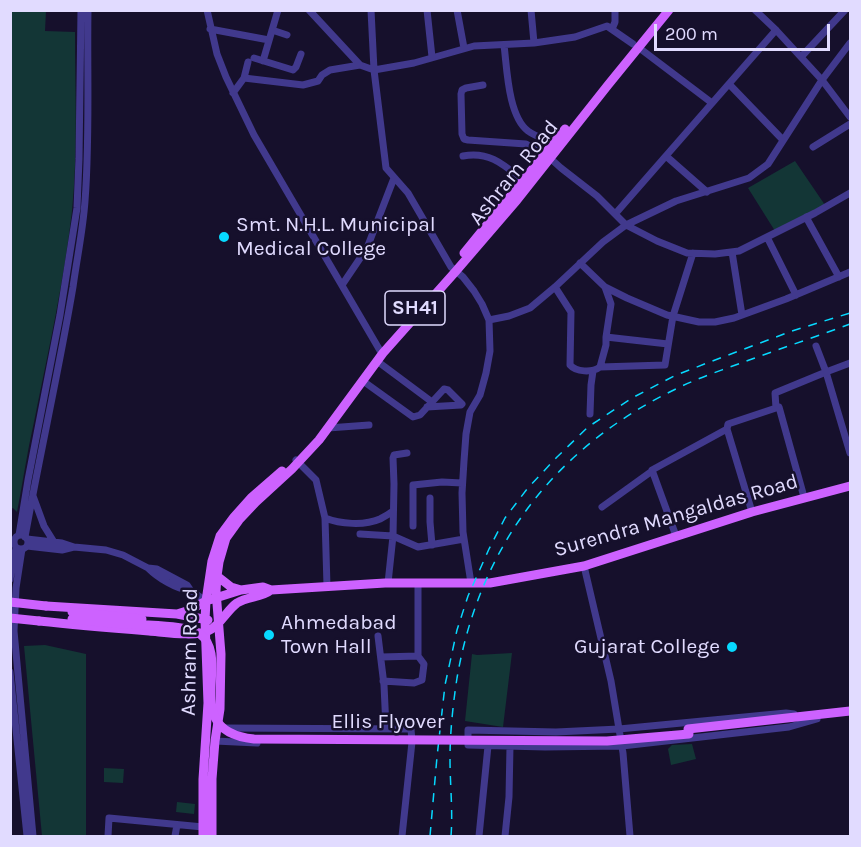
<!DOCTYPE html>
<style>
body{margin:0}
#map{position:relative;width:861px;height:847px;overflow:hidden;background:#16102c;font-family:Karla,sans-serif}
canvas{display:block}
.frame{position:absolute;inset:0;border:12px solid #e1dbff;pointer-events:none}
.scale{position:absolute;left:654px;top:24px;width:176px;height:27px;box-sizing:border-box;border:3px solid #e1dbff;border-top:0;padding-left:8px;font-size:18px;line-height:21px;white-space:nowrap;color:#e1dbff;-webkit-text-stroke:4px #16102c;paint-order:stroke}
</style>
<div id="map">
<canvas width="861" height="847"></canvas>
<div class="frame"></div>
<div class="scale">200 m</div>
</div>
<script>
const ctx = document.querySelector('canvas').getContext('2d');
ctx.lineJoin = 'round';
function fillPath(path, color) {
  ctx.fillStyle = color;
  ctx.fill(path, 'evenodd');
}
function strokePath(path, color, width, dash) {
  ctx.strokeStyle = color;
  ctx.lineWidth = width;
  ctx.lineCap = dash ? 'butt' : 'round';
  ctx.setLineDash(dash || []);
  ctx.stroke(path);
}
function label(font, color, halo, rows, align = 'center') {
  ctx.font = font + ' Karla,sans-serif';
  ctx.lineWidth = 5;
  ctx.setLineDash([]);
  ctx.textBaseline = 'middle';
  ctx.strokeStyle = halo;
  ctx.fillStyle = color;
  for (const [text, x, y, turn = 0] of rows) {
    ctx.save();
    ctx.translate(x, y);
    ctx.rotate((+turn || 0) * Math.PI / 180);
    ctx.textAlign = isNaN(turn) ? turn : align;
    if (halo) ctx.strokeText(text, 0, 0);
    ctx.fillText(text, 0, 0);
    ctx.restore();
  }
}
fillPath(new Path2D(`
 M11,10L46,11L45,31L75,32C75,91 78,152 72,211C64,282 48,352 34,422C27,452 23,482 17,512L13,508L10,510Z
 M795,161L825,205L775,231L748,188Z
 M45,645L86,654V836H42L24,646Z
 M512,653L503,727L465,721L472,654L477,655Z
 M692,744L696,759L671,765L668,749L672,745Z
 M104,768L124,769L123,783L104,782Z
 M177,802L195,804L194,814L176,812Z`), '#133636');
strokePath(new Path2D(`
 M207,10L217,54L226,77L254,135L382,354
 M309,10L360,65L374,70L414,63L474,46L534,43L575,37L607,26L633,44
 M371,10L374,70L386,168L408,193L451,267L463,277L474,291L482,304L489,320L490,351L486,373L480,395L470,412L466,434L464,461L462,493L463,532L471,583
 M427,10L432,57
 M457,10L464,48
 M531,10L534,43
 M755,10L776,30L822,80L850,117
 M210,29L269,40
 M612,29L615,22V10
 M272,30L287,35
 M504,45C507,68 508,116 528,131C535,136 546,140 554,144
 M638,47L712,103
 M801,57L845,10
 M254,58L293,70L296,67L301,54
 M263,61L278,10
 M244,78L248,62
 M729,84L783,140
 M483,85L466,88L462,90L461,94L462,134L464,139L468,140L526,144L551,159L561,168L597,196L626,225L657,241L687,253L715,254L739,251L815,213L850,193
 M233,93L244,78L303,85L318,81L322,75L330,70L360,65
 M813,147L850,124
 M463,156C490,151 504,165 524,181
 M666,156L707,192
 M616,213L776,30
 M806,217L839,277
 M767,237L796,295
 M732,252L742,315
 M580,263L605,287L627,298L667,315L699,322H715L734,318L786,299L850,272
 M342,285L367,248L394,178
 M555,287L571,312L570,365C576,372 592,373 600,367L606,345V337L611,304L605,287
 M489,320L509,316L530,308L555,287L603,242L626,225L676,201L749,178L768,164L822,80L850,43
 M606,337L668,344
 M377,361L432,402
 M850,363L826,372L850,453
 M600,367L665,365L673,316L693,253
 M363,381L413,417L420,415L444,389L448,390L462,404L461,405L427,407
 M776,408L775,393L826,372L816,346
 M590,414L591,385L593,371
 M328,428L369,425
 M296,460L316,480L325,518L327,586
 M33,496L44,526L54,542
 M430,498V522L432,545
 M602,507L652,471
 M752,512L727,429L728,424L779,407L804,497
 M325,518C340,524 364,526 380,519C384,517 389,514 393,511
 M413,526V485L442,482L462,483
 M360,534L393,536L418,547L464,539
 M14 542a7 7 0 1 1 14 0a7 7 0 1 1-14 0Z
 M19,535L28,480L60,315L77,208L79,159L81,10
 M676,536L652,470L727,429
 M25,537C40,453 59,370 73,287C77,258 83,230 85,201C90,138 87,74 88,10
 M27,539L62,543L74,547L106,550L123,555L148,568L157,569L187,585L191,591L206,601
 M27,546L62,550L74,547
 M22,549L16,588L14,631L33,836
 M584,566L611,681L623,753L630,836
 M148,568C158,578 176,589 191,591
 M10,579L16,548
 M388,583L393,536L394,484L393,458L394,455L407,453
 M418,583V656
 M378,636L384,685L386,728
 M381,657L418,656L424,664L422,680L414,683L383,681
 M10,672L27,836
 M794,714L786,713L619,729L556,732L468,730V745L545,747L622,746L789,727L817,719
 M222,728L411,729L412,742L402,836
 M215,741L257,743
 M108,836L109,818L203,827
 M175,836L177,825
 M479,836L488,746
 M505,836L509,797L510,746`), '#41398d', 7);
strokePath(new Path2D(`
 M464,253L565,129
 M217,576L231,587L241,590
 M46,606L177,614L208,620
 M177,614L190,610L206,601L241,590L263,587L271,590
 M39,621C76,625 112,628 149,631C163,632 196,637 208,631C221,625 226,611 237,603C248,596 261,598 271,590L385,583H490L584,566L752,512L850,486
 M688,729L850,711
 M203,836V779L208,703L205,620L206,601L212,561L220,536L234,517L251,498L282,471
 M212,836V779L215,741L220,709L221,654L216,591L217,576L219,562L226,538L239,520L256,502L292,469L319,440L383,353L456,271L517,200L608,85L669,10`), '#cd62ff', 9);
strokePath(new Path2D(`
 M430,836L437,757L445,685L457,630L468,596L489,549L505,518L527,489L557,457L588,427L632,398L674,376L707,363L792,331L850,313
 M451,836C453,811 450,785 450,759C450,732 453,704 457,678C480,544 557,445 680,387C703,376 728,368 752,359C785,347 818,336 850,324`), '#07d9ff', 1.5, [9, 8]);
strokePath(new Path2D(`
 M10,602L46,606
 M72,612L142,619
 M10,618L39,621
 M72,619C90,621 109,623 127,624C143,625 188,625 200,634C233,659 178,731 254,739L607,741L689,734`), '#cd62ff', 9);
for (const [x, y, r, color] of [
 [224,237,6,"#07d9ff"],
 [269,635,6,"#07d9ff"],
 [732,647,6,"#07d9ff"]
]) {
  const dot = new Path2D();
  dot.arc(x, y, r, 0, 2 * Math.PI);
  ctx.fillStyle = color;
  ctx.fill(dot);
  strokePath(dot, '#16102c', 2);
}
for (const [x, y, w] of [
 [415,308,60]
]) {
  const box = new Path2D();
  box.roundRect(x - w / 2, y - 17, w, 34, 4.5);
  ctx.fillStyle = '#16102c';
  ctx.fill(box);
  strokePath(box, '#e1dbff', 1.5);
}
label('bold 20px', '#e1dbff', null, [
 ["SH41",415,308]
]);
label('21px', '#e1dbff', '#16102c', [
 ["Ashram Road",514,173,-51],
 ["Surendra Mangaldas Road",676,516,-16],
 ["Ashram Road",190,652,-89],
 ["Ellis Flyover",388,722]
]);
label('21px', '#e1dbff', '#16102c', [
 ["Smt. N.H.L. Municipal",236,225],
 ["Medical College",236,249],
 ["Ahmedabad",281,623],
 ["Town Hall",281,647],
 ["Gujarat College",720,647,"right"]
], 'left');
</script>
